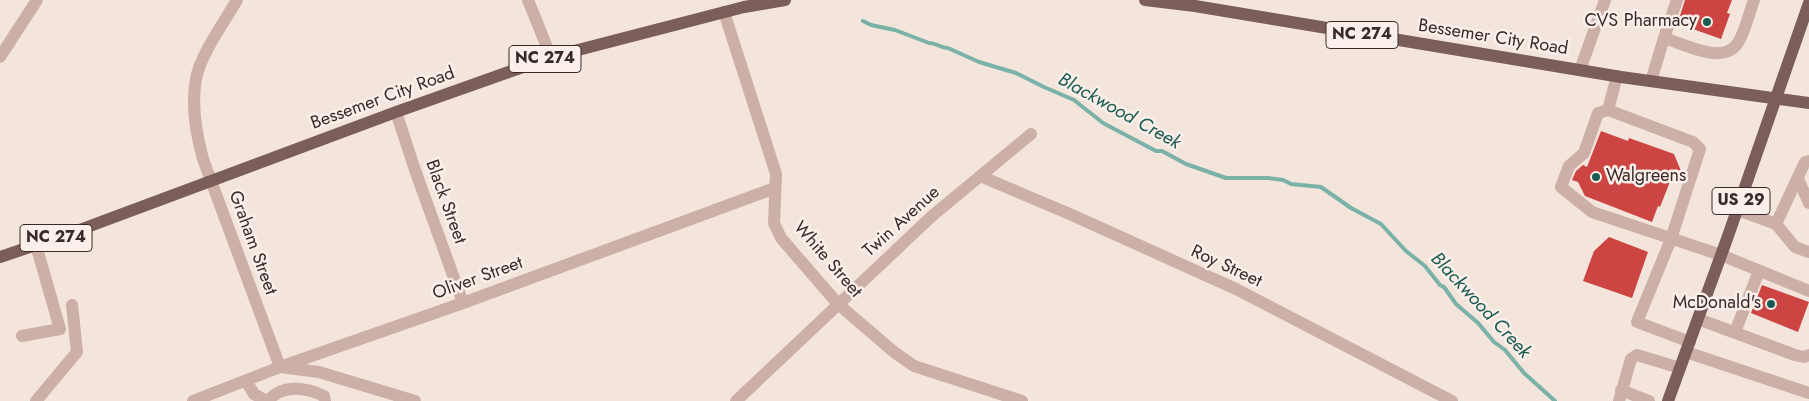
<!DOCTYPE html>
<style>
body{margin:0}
canvas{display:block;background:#f3e4dc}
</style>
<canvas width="1809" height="401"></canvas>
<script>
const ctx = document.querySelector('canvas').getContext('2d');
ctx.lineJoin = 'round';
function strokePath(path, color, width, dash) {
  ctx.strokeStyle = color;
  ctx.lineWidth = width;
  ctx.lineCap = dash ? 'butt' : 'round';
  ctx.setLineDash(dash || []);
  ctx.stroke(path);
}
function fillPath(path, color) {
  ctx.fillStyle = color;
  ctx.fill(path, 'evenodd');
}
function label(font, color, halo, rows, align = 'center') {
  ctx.font = font + ' Jost,sans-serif';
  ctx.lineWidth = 5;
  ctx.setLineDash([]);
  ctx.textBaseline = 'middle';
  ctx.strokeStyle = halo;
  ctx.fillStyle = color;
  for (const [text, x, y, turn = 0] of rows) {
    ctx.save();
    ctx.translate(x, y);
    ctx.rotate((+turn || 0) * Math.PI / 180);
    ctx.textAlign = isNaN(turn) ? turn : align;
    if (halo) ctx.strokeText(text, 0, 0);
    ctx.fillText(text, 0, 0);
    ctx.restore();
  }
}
strokePath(new Path2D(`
 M863,21L871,25L895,30L929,43C936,43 941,48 948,48L979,62L1016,73L1044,87L1074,100L1103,123L1156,151H1162L1186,164L1226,178H1268L1283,180L1291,184L1321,187L1351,208L1381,224L1406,251L1425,266L1440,285L1444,287L1456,304L1478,323L1494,342L1505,350L1524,373L1555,401`), '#7ab2a8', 4);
fillPath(new Path2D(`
 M1685,0H1732L1727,13L1730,14L1721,39L1693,29L1695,25L1679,19Z
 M1601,131L1628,141L1629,138L1674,154L1681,171L1675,169L1660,207L1658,206L1652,222L1585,196L1578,182L1572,180L1576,171L1583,165L1587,167Z
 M1609,237L1648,252L1632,298L1583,281L1594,251Z
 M1762,285L1809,302L1798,332L1751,313Z`), '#cc4542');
strokePath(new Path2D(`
 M237,0C225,21 200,55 196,79C191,106 196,133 203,159L280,367L319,372L415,401
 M528,0L551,57
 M724,12L776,174L774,223L781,238L838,304L894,352L914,366L1022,401
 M1664,38L1677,0
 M0,57L37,0
 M1580,70L1605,0
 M1651,81L1664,38C1685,44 1725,67 1739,41C1746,29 1749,13 1754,0
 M1608,110L1617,76
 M396,112L415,170L463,303
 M980,176L1072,215L1236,289L1452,401
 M1798,179L1809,203
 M1738,210L1776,224L1795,247L1809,252
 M1776,224L1805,162L1809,161
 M1698,319L1795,355L1804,357L1809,355
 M1735,332L1759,271
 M22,336L60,329L36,245
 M1690,342L1637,322L1671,239L1700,149L1693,142L1608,110L1598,113L1584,153L1569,166L1561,187L1592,212L1721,255L1809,291
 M1686,352L1809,393
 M246,381L254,394L266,401
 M1621,390L1649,401
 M36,401L77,352L72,305
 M193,401L280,367L463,303L775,188
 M268,401C282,384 306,387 324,396L325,401
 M736,401L932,216L1031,134
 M1619,401L1631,359L1637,355L1680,368`), '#ccb0a7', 12);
strokePath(new Path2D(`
 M1145,0L1195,6L1621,77L1809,103
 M0,257L74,232L396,112L551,57L744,7L785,0
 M1668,401L1728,236L1809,3`), '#7b5d59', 12);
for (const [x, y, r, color] of [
 [1707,22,5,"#1b5c52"],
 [1596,177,5,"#1b5c52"],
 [1771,304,5,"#1b5c52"]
]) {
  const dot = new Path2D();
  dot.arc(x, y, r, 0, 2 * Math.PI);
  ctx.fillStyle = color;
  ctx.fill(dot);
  strokePath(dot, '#fbefe9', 2);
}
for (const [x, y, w] of [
 [1362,35,72],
 [545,59,72],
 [1741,201,58],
 [56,238,72]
]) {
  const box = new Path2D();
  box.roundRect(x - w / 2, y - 13.5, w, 27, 4);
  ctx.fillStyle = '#fbefe9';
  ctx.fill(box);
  strokePath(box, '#392a28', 1);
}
label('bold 16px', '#392a28', null, [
 ["NC 274",1362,35],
 ["NC 274",545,59],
 ["US 29",1741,201],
 ["NC 274",56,238]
]);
label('18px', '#392a28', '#fbefe9', [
 ["CVS Pharmacy",1697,22],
 ["Walgreens",1606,177,"left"],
 ["McDonald's",1761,304]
], 'right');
label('18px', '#392a28', '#fbefe9', [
 ["Bessemer City Road",1493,38,9],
 ["Bessemer City Road",383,99,-20],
 ["Black Street",445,202,70],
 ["Twin Avenue",902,222,-42],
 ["Graham Street",252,243,70],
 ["White Street",827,260,49],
 ["Roy Street",1226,267,25],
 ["Oliver Street",478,279,-20]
]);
label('italic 19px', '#1b5c52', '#fbefe9', [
 ["Blackwood Creek",1119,112,29],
 ["Blackwood Creek",1480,306,47]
]);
</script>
